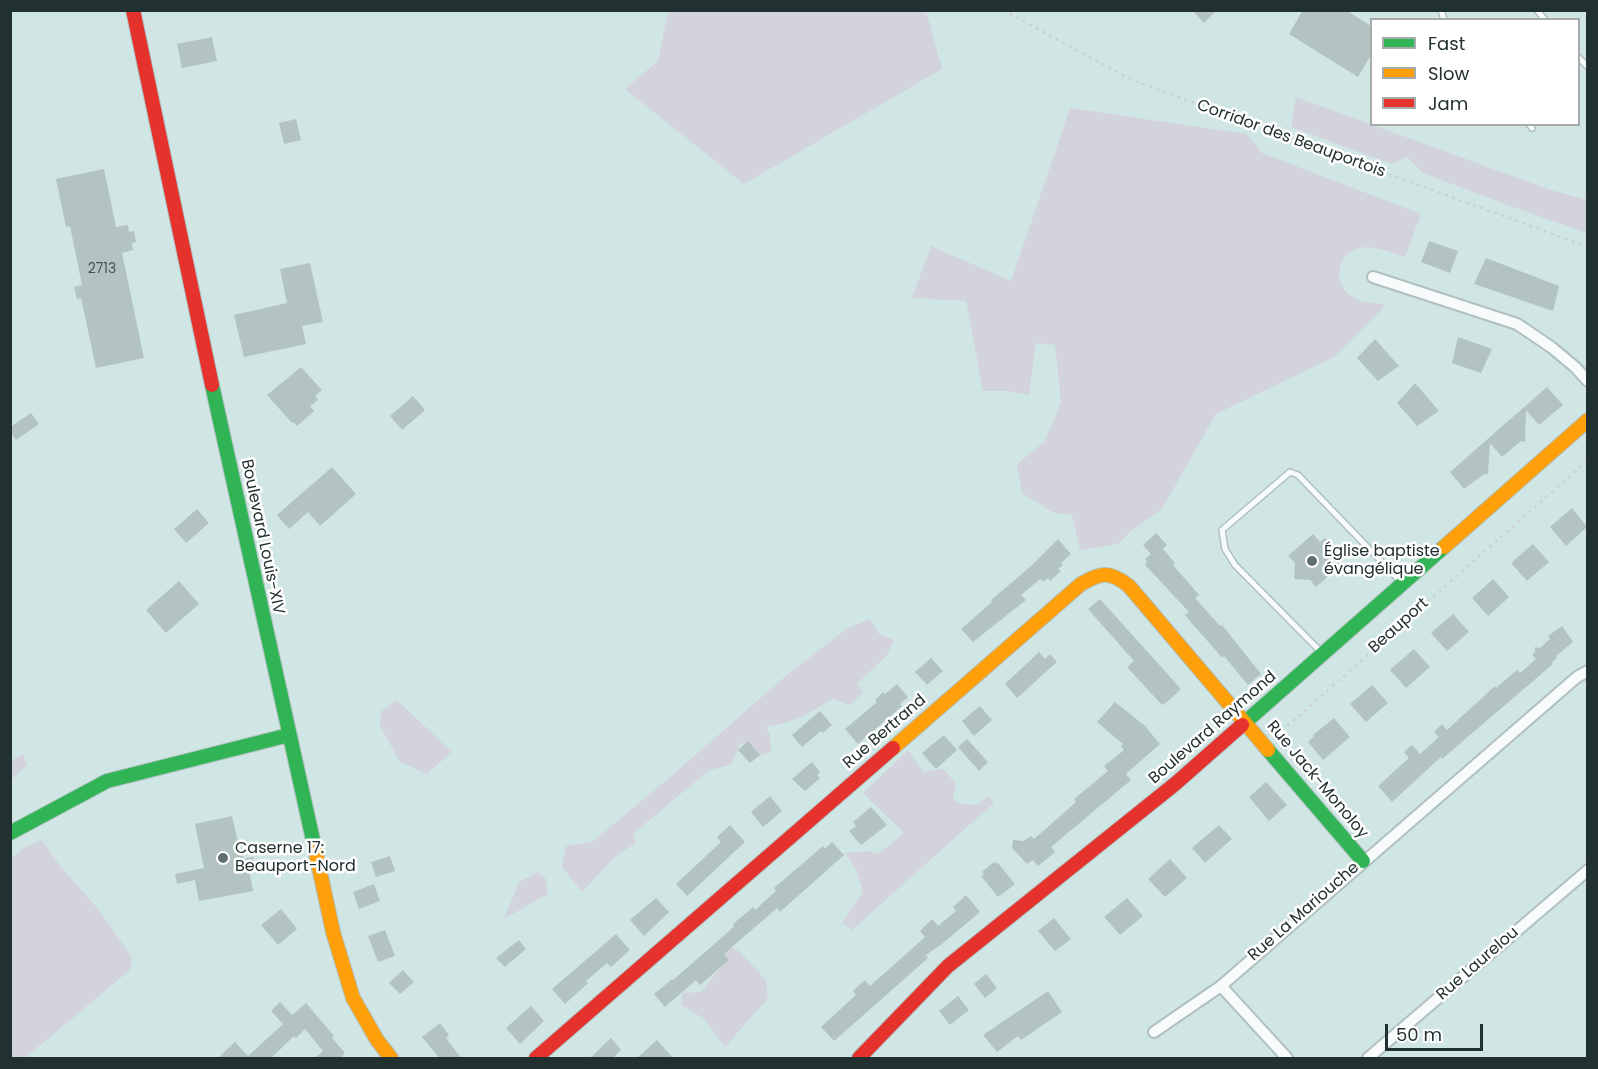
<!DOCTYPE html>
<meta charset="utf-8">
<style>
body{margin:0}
#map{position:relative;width:1598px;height:1069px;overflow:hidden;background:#d0e6e4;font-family:Poppins,sans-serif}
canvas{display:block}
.frame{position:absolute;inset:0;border:12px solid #213030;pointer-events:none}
.legend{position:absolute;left:1370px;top:18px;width:210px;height:108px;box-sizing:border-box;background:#fff;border:2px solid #a6acac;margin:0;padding:8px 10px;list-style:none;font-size:18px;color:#213030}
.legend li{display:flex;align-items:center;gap:12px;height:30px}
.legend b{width:30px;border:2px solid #a6acac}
.scale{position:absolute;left:1385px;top:1024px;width:98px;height:27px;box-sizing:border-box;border:3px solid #213030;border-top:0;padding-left:8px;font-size:18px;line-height:21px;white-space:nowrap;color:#213030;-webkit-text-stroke:4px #fff;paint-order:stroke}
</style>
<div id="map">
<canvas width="1598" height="1069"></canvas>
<div class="frame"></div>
<ul class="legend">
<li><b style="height:8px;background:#30b455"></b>Fast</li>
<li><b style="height:8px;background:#ff9f0a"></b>Slow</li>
<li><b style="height:8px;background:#e5322d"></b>Jam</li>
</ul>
<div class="scale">50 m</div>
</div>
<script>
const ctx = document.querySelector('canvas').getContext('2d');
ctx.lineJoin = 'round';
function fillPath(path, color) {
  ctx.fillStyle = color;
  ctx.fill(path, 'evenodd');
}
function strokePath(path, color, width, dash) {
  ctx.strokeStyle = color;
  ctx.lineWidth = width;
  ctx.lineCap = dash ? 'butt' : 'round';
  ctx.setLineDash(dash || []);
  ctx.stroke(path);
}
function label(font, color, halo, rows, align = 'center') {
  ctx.font = font + ' Poppins,sans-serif';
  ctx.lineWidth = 5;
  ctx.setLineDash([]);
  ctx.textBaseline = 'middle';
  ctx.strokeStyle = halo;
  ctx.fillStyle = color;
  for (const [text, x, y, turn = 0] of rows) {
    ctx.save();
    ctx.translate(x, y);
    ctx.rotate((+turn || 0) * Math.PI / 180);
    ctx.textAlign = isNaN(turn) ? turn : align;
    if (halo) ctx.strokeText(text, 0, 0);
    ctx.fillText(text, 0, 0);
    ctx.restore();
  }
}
fillPath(new Path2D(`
 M671,10L921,11L927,14L942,69L744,184L625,89L658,61L667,16Z
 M1296,97L1551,190L1587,200V233L1507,205L1423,173L1407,157L1391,164L1291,127Z
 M1070,108L1247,134L1262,153L1421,214L1405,257C1392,253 1373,245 1359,248C1338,253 1332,282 1350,295C1359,303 1375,303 1386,305L1334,357L1216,414L1162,509L1131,531L1118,544L1080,550L1072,515L1054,513L1022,493L1017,464L1045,441L1061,402L1055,345L1036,343L1029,395L1006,391H983L966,301L912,298L931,246L1011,281Z
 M870,619L879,634L894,640L887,655L857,684L863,693L849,705L832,699C808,715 794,722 766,727L770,735L771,752L757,757L741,742L732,764L708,771L633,834L636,843L616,856L582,892L562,867L566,846L592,842L676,772L788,674L848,628Z
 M397,700L452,752L427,774L400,762L380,726L381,711Z
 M908,750L923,772L944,769L956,784L953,799L961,804L977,805L988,796L994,803L852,930L842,923L863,892L856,869L845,853L868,851L878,854L904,833L863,793Z
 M23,754L27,765L11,780V761Z
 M42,840L58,863L98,909L132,957L130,970L25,1058H11V859L23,848Z
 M538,872L546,879L548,894L504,919L519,882Z
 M721,942L740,952L766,980L768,998L725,1047L703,1018L681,1005L682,993L701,992L721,967Z`), '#d3d3de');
fillPath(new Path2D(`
 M1192,10H1217L1204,23Z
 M1303,10H1346L1371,26V55L1358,77L1289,34Z
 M212,37L217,61L182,68L177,44Z
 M296,119L301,140L284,144L279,123Z
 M104,169L116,227L128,225L129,232L134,231L136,242L132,243L133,250L122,253L144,358L96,368L81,298L77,299L74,287L82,285L70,226L66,227L56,179Z
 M1429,241L1458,251L1450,273L1421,262Z
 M1486,258L1559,286L1553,311L1474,284Z
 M310,263L323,322L302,326L306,344L244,357L234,315L287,303L280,269Z
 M1458,337L1492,349L1481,373L1452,363Z
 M1375,339L1399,366L1378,381L1357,358Z
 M301,367L322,390L315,396L318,400L310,406L314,411L297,426L293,422L292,423L267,395Z
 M1415,383L1439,411L1417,426L1397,403Z
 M1547,387L1563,405L1539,425L1526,410L1525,442L1521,441L1502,457L1490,443L1488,474H1484L1464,489L1450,472Z
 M413,396L425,410L402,430L390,416Z
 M31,413L39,424L16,440L10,432V427Z
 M332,467L356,494L320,526L308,512L289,529L277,515Z
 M1572,508L1587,527L1566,546L1550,527Z
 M197,509L209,523L186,543L174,529Z
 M1156,533L1167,545L1163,549L1175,563L1173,565L1199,595L1195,598L1220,626L1222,625L1261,674L1248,685L1224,656L1222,658L1218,653L1190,621L1185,615L1189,612L1147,567L1145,564L1147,562L1145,559L1151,554L1143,545Z
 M1313,534L1320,542L1325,538L1339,553L1334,558L1341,565L1316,587L1310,580L1294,579L1295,563L1288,556Z
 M1058,539L1071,554L1061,563L1063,565L1058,569L1061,571L1050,581L1048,578L1043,582L1040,579L1021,595L1026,600L973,642L961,629L992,602L991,600L1030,567Z
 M1533,544L1549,562L1527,581L1511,563Z
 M1493,579L1509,597L1488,616L1472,598Z
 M179,581L199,604L166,633L146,610Z
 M1100,599L1181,689L1167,702L1162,705L1127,667L1134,661L1088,609Z
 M1453,614L1469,632L1447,651L1431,633Z
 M1562,626L1573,642L1556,656L1557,658L1552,662L1553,664L1442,759L1441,757L1392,802L1378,786L1409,758L1404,752L1412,745L1420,754L1439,737L1434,732L1442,724L1447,730L1495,686L1496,688L1517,670L1520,673L1536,659L1532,655L1535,652V647L1540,648L1550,639L1548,636Z
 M1414,649L1430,667L1406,688L1390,670Z
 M1039,652L1045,659L1050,654L1057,662L1017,698L1005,684Z
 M931,658L943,671L927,685L915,672Z
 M897,684L908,697L900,704L902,706L858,744L845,729L877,702L875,700L883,692L885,694Z
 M1372,685L1388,703L1366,722L1350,704Z
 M1115,702L1145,726L1160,744L1126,774L1131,780L1051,847L1055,852L1038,866L1033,860L1027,864L1012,848L1013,840L1024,841L1031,836L1034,839L1076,802L1074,799L1108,771L1104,766L1124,750L1121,746L1123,744L1097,722Z
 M980,706L992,720L974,736L962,721Z
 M820,711L832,725L823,733L821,731L802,747L792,735Z
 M1334,718L1350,737L1323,760L1308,742L1314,736L1313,735Z
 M944,735L957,750L936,769L922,753Z
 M967,739L988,762L979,771L958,747Z
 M748,741L760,755L750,763L738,750Z
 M812,762L820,772L817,775L820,778L805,791L792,779Z
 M1266,782L1287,805L1269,821L1249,797Z
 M770,796L782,811L763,827L751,812Z
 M871,807L887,825L861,845L849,831L856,826L853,822Z
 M232,816L241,856L243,855L244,859L253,857L255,868L249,869L253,891L199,901L195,880L177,884L175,874L204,868L195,824Z
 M730,825L745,842L687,896L676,884L721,842L717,837Z
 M1219,825L1232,839L1205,863L1192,848Z
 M832,842L844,855L780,912L777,908L724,954L729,960L700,985L696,980L665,1007L654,994L672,979L673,980L728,932L734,926L733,924L753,907L755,910L776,891L774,888L823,846L825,849Z
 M390,856L395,871L376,877L371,862Z
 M1170,859L1187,878L1165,897L1148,879Z
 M994,862L995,864L997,862L1015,884L998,897L981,876L984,874L982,872Z
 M374,884L380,901L359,909L353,892Z
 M966,895L980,912L942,944L926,955L928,958L926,960L834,1041L821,1027L856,995L853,991L865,980L870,986L925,937L920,931L932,919L938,926L956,911L953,907Z
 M656,898L669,912L644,936L630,920Z
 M1127,898L1143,916L1120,935L1104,917Z
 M281,909L297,929L278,945L261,925Z
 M1054,918L1071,939L1055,951L1038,931Z
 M385,930L395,956L378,962L368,936Z
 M616,934L630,950L611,967L607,963L586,981L588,983L565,1004L552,989Z
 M519,940L526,949L505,967L496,958Z
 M403,970L414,982L400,994L389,983Z
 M986,974L997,988L985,998L974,984Z
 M1048,991L1062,1012L1021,1040L1018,1036L997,1052L983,1035Z
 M958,996L969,1010L950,1025L939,1011Z
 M280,1002L292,1015L306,1003L334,1036L332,1038L345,1053L339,1059H314L323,1051L305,1029L296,1038L294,1036L270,1059H217L235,1042L248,1056L283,1024L271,1011Z
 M531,1006L544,1021L520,1044L506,1028Z
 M440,1023L449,1035L446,1038L462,1059H440L422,1037Z
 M611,1038L621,1050L612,1059H589Z
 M657,1040L674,1059H636Z`), '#b2c3c2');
const lane = new Path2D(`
 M1441,10L1444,20
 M1537,10L1545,20
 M1578,57L1588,67
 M1529,124L1532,128
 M1322,653L1235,565L1225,549L1222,530L1290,472L1298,475L1401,582`);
const street = new Path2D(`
 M1373,277L1517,324L1551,347L1575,367L1588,381
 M1221,986L1287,1058
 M1154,1032L1221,986L1577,677L1588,671
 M1368,1058L1588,870`);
const fast = new Path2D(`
 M212,385L315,849
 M1242,725L1444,547
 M1268,750L1363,861
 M10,833L107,781L289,735`);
const slow = new Path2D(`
 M1444,547L1588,420
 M893,748L1081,584C1102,572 1110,571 1129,586L1268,750
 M315,849L333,932L353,998L377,1040L391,1058`);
const jam = new Path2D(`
 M133,10L212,385
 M536,1058L893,748
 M859,1058L948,966L1175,784L1242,725`);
strokePath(lane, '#afc0bf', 8);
strokePath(street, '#afc0bf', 14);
strokePath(fast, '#afc0bf', 16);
strokePath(slow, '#afc0bf', 16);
strokePath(jam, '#afc0bf', 16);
strokePath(new Path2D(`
 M1003,10L1132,80L1588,247
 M1276,736L1588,460`), '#cad0d0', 2, [3, 4.5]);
strokePath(lane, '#f8fbfb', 5);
strokePath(street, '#f8fbfb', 10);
strokePath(fast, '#30b455', 14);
strokePath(slow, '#ff9f0a', 14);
strokePath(jam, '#e5322d', 14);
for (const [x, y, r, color] of [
 [1312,561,6,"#5e706f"],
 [223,858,6,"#5e706f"]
]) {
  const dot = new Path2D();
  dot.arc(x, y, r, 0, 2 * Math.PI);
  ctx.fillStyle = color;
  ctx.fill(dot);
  strokePath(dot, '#fff', 2);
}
label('14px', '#455554', null, [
 ["2713",102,269]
]);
label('16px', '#213030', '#fff', [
 ["Corridor des Beauportois",1291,139,20],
 ["Boulevard Louis-XIV",262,537,78],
 ["Beauport",1399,626,-42],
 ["Boulevard Raymond",1213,728,-41],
 ["Rue Bertrand",885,732,-41],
 ["Rue Jack-Monoloy",1317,780,50],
 ["Rue La Mariouche",1304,912,-41],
 ["Rue Laurelou",1478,964,-41]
]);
label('16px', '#213030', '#fff', [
 ["Église baptiste",1324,552],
 ["évangélique",1324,570],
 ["Caserne 17:",235,849],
 ["Beauport-Nord",235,867]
], 'left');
</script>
